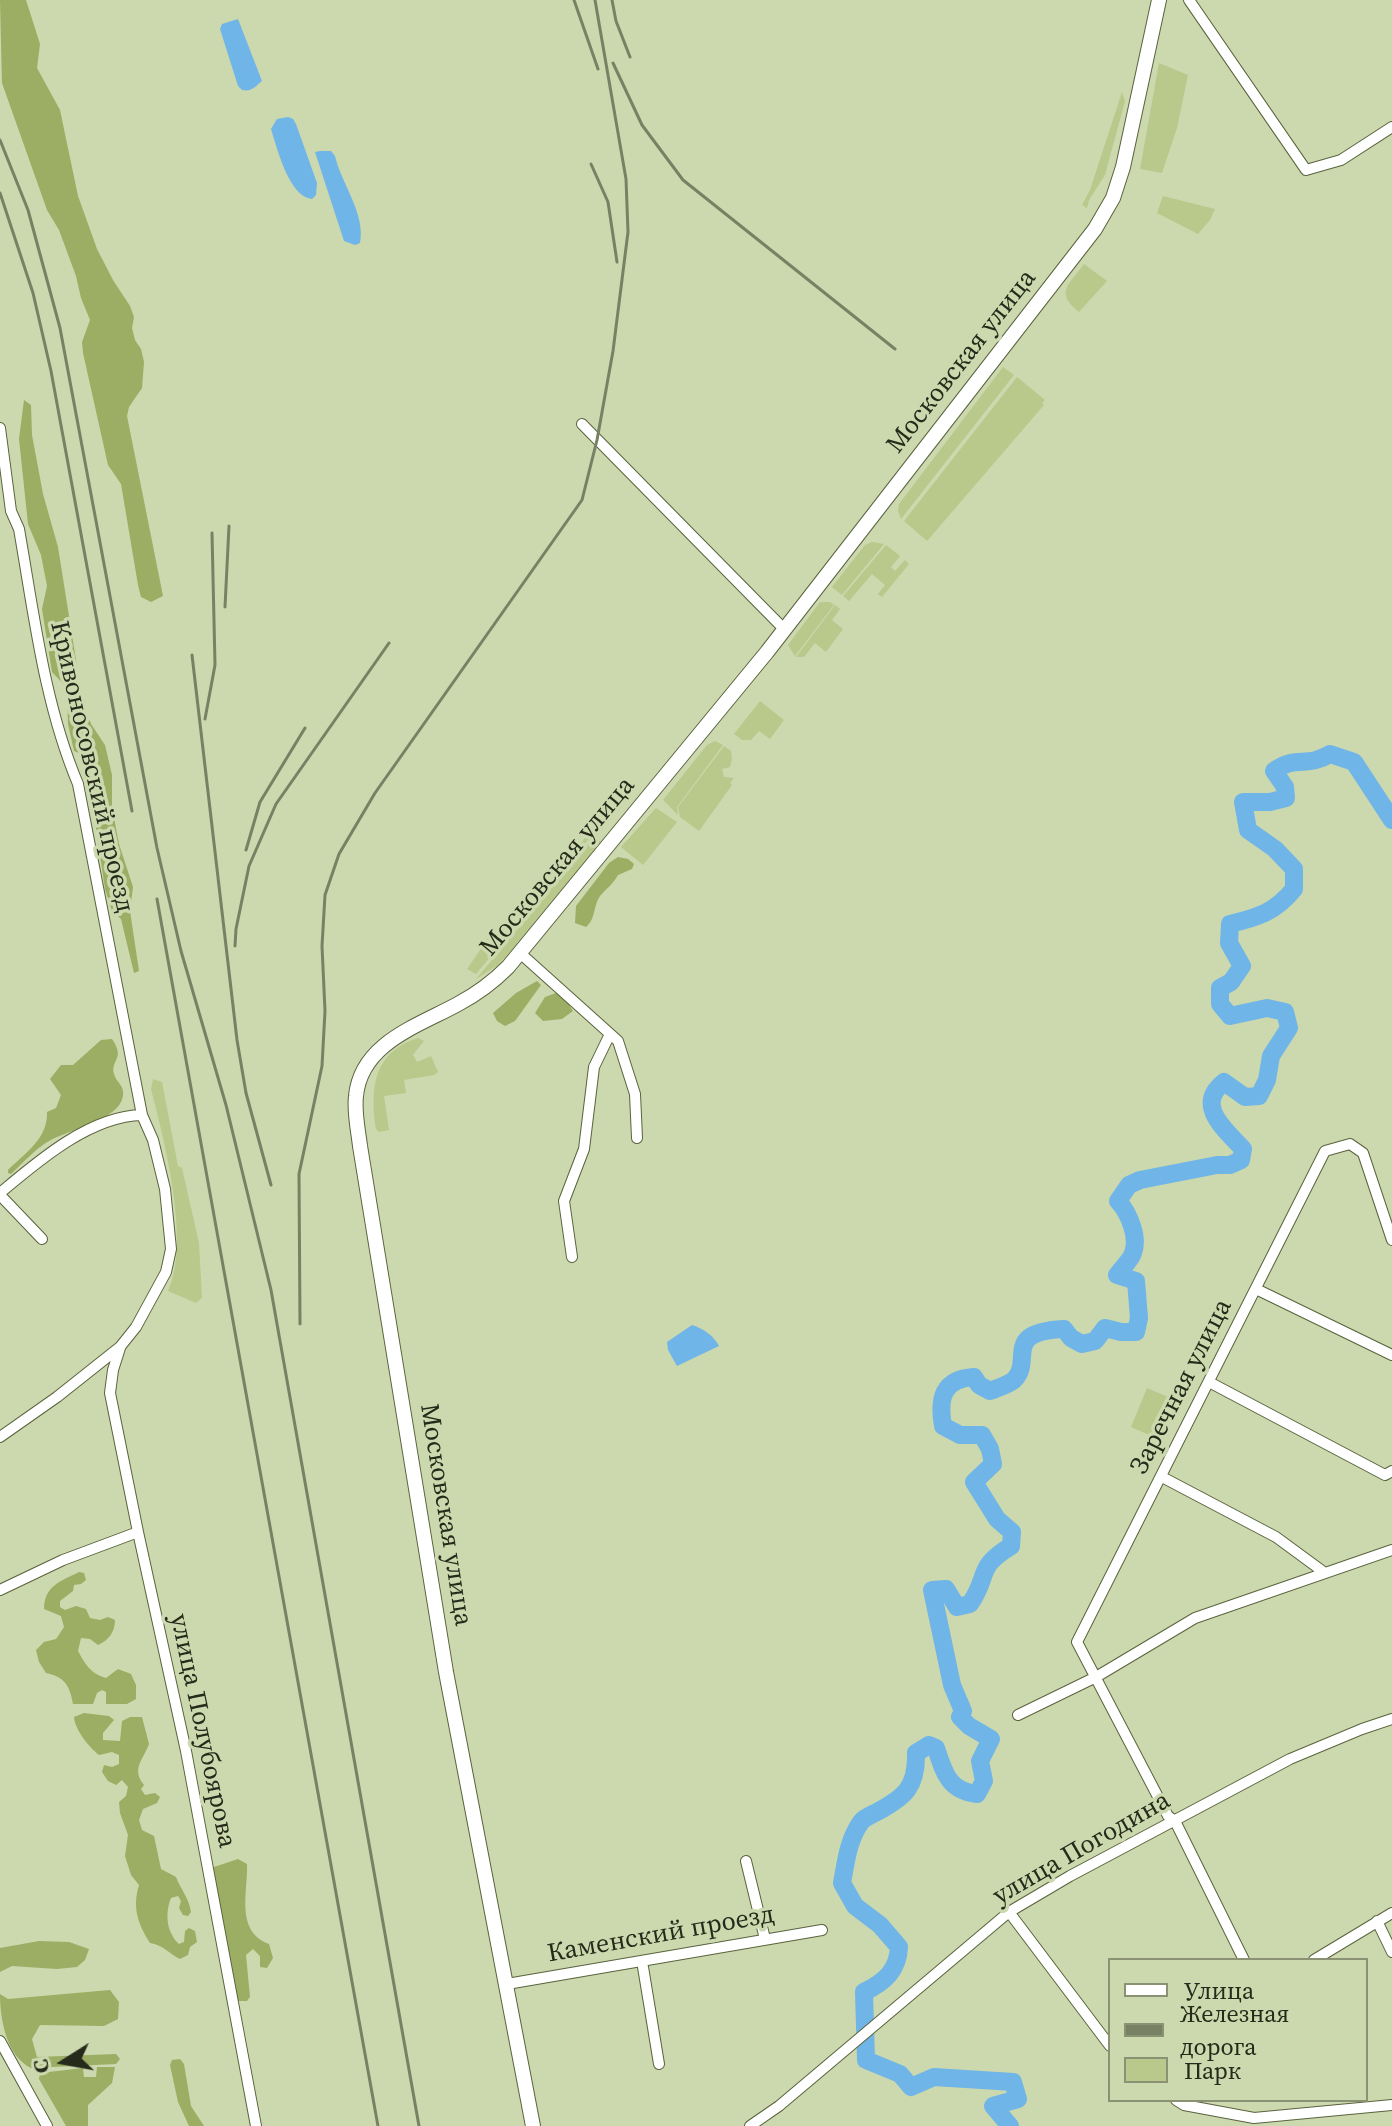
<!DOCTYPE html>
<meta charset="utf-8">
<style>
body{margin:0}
#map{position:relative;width:1392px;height:2126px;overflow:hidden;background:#ccd8ae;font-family:"Source Serif 4",serif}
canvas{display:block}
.legend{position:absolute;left:1108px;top:1958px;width:260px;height:144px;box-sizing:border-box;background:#ccd8ae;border:2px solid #8a9273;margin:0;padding:10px 14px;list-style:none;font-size:24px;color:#262a1a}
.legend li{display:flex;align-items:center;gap:16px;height:40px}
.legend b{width:40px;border:2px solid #8a9273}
.north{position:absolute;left:24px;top:2022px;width:80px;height:80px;-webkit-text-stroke:6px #ccd8ae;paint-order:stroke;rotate:259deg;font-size:22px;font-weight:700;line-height:32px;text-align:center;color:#262a1a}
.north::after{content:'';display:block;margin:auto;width:28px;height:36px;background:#262a1a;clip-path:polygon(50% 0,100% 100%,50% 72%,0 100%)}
</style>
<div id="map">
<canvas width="1392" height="2126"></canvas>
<ul class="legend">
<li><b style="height:10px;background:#fff"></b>Улица</li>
<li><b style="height:10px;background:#798164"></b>Железная дорога</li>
<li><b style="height:22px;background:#b8c98b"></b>Парк</li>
</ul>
<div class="north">С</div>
</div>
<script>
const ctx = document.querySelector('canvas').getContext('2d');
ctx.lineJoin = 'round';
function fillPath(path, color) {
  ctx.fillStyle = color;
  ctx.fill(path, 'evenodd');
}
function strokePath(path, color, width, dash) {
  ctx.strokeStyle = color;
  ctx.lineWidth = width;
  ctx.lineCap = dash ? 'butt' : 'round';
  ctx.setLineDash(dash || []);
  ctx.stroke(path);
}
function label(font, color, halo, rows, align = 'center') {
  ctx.font = font + ' "Source Serif 4",serif';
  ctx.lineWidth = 7;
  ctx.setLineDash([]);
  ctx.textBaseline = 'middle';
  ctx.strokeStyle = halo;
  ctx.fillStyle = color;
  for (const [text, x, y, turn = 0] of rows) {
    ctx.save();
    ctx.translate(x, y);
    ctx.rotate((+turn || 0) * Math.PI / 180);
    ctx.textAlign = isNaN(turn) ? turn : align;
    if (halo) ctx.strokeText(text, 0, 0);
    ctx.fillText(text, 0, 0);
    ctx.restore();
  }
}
fillPath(new Path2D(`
 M1159,63L1188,75L1177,128L1162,173L1140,169Z
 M1122,92L1125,101L1105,175L1089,200L1087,208L1082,205L1090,190Z
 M1163,196L1215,209L1210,220L1198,234L1157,213Z
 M1084,264L1107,281L1079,312C1054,292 1069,285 1084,264Z
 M1003,367L1014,375L901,519L898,511L899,504Z
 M1017,377L1045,400L1042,403L1044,405L927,541L904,521Z
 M872,542L884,544L842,595L832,587L865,545Z
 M886,545L900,556L891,567L895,571L905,560L909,564L882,597L878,594L885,585L872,574L849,601L843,596Z
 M820,602H830L834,605L795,656L788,645Z
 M835,605L840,609L832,620L843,629L826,652L815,643L804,657H796Z
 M760,701L784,720L770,739L759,731L751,740H742L734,734Z
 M715,741L723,745L677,807L678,815L663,800L707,745Z
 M724,746L731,751L732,759L730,767L722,769L724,777L734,778L730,783L732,785L699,831L680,817L678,807Z
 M656,808L677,822L643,865L621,847Z
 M590,832L593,834L476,974L467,969L493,931L504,937Z
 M594,837L601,842L509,953L498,965L476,979Z
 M418,1038L424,1041L413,1055L417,1062L431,1056L438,1072L434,1075L404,1080L406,1093L384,1096L389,1130L379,1132L376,1129C370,1089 373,1052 418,1038Z
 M153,1079L162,1082L178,1166L182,1168L199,1243L202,1298L196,1303L168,1291C191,1242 164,1140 151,1089Z
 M1147,1388L1173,1399L1156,1438L1131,1427Z`), '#b8c98b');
fillPath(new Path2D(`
 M0,0H26L40,44L37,68L60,110L78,196L97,249L113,280L130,306L134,317L132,328L135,340L141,349L144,362L142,388L129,407L127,416L163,596L151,602L141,597L138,585L121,484L108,465L83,353L82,342L90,320L81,298L76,276L59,230L47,210L2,83Z
 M24,400L31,405L32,435L43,494L58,547L76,660L79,695L91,724L105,745L112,775V807L119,844L133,887L130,911L139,971L134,973L121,919L112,911L105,889L90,787L97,771L93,759L74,751L68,724L67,688L52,672L42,609L47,586L41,555L28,524L19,439Z
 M618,857L628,859L634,864L632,869L618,875C613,884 607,888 600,896C593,906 596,919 586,927L575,923L576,906L609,863Z
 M537,981L541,985L515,1021L505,1026L497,1021L493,1013L516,993Z
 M556,993L566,1000L573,1011L562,1019L543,1021L535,1013L545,997Z
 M112,1039C126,1059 110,1060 114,1074C116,1082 125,1086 123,1096C119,1121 67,1130 49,1141C35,1149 23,1163 11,1174L8,1173V1170C25,1153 48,1139 47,1112L56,1108L61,1095L50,1079L61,1065H73L101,1040Z
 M79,1572L84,1573L86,1580L81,1584L74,1585L73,1591L60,1601V1607L65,1610L76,1606L86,1609L90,1618L100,1620L108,1617L115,1620C115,1632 109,1640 98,1645L90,1639L81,1638L78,1651C85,1664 91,1674 106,1678L118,1669L131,1674L136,1685V1699L127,1704H106V1692L102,1690L97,1693L93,1704H73C70,1686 65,1677 46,1673L39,1662L36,1650L44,1642L56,1639L64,1627L61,1616L44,1609C44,1586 61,1581 79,1572Z
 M84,1713L109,1716L114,1720L103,1733V1740L120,1741L122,1721L130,1717H142L149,1744C143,1760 131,1769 144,1785L141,1789L145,1795L155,1793L160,1797L157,1803L143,1809L139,1820L142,1830L154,1836L161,1869L176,1877C181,1890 189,1898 191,1912L188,1916L183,1915L179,1908L181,1901L178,1896L171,1898C165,1913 166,1932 179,1944L184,1942L185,1931L189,1928L195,1931L197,1942L190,1947L188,1955L180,1959C168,1953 163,1945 150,1943C138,1924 132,1908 139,1885L131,1875L125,1856L128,1835L120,1813L119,1802L126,1796L128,1787L122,1780L116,1785L108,1781L102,1772L104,1765L112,1767L119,1764V1755L112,1752L99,1755C89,1747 75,1730 74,1717Z
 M238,1859L247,1864C248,1893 235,1931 269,1944L273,1958L267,1968L260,1967V1956L253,1949L246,1955L250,1997L247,2001H238L234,1992L214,1885V1867Z
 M39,1941L69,1942L89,1949L85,1960L77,1967L57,1969L12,1966L0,1972V1948Z
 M110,1990L119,2002L118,2019L104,2026L40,2025L32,2039L37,2057L116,2054L120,2059L116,2064L31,2068C6,2056 0,2018 0,1994L8,1999Z
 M180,2059L184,2064L191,2106L204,2126H189L178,2102L170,2065L172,2060Z
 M97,2067H115L112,2083L88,2105V2126H66L39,2079L40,2073L83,2068L84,2077H96Z`), '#9bae64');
fillPath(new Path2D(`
 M238,19L262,81C255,87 251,92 242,90L238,86L220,29L222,24Z
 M288,117L293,119L296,124L317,183L316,195L312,199C289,197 277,148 271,129L277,119Z
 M320,151H331L335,156C341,183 366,214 360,243L355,245L344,241L315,152Z
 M692,1325C704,1329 713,1335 719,1346L677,1366L668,1350L667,1342Z`), '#70b5e7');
strokePath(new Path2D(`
 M1010,2126L993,2106L1018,2099L1013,2082L934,2077L911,2087L900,2074L866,2060L864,1992C885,1982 898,1970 899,1947L880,1925L855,1906L842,1883C846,1862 848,1840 861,1822C865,1817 871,1815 877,1812C905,1797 917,1787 916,1753L929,1745L936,1748C944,1773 949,1791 977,1794L984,1781L980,1761L991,1739L969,1726L960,1717L963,1711L952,1685L932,1590L946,1589L957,1607L970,1604C990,1575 975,1568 1011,1546L1012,1532L997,1519L974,1482L993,1464L990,1449L982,1435H960L943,1426C938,1398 943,1379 974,1377L979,1385L990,1391C997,1388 1008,1385 1014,1380C1034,1360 1001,1332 1064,1329L1071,1338L1082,1344L1095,1341L1105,1328L1121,1332H1136L1139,1318L1136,1281L1117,1275C1121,1269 1131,1260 1133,1253C1139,1237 1129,1213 1118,1201L1129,1185L1140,1180L1217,1165H1230L1241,1160L1243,1149C1226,1130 1194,1106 1224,1082L1245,1097L1259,1096L1267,1080L1271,1056L1289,1028L1285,1012L1267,1008L1230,1016L1220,1004V988L1231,982L1242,966L1229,943L1230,924C1259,917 1275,912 1294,889V869L1275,849L1248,830L1243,802H1270L1286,798L1285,787L1274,771C1295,755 1307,768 1330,754L1354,762L1392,820`), '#70b5e7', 18);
const minor = new Path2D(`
 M1189,0L1306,170L1341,160L1392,127
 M582,424L785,630
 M0,428L11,511L19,529C34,614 44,703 78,784L142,1115L153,1140L165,1189L171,1249L166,1272L136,1327L120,1347L57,1397L0,1437
 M520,953L618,1041L635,1094L637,1138
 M0,1193C38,1161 90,1116 142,1115
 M0,1195L42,1239
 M572,1257L564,1201L584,1149L594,1067L610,1034
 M1256,1289L1392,1355
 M120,1348L113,1370L110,1393L138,1532L186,1751L256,2126
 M1209,1382L1385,1475L1392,1471
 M1162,1477L1276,1537L1325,1573
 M0,1590L63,1560L138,1532
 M1018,1715L1096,1677L1195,1618L1392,1550
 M746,1861L765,1939
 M1009,1912L1110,2046
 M1377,1921L1392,1952
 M1244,1960L1175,1821L1168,1816L1077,1642L1325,1151L1350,1144L1363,1153L1392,1240
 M1314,1960L1392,1913
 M642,1961L659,2064
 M507,1984L822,1930
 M0,2041L47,2126
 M1176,2100L1184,2105L1254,2118L1392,2105
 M750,2126L779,2106L1009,1912L1070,1876L1290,1759L1362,1729L1392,1719`);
const major = new Path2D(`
 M533,2126L446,1672L360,1146C358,1129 354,1112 356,1096C361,1043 418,1026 458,1004C477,994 493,982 508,967L767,652L1095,229L1113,198L1123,167L1159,0`);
strokePath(minor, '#59633d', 12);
strokePath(major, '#59633d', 16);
strokePath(minor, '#fff', 10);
strokePath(major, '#fff', 14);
strokePath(new Path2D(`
 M574,0L598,69
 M612,0L616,21L630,57
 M613,63L642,125L683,180L895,349
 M0,140L28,210L60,328L157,848L181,951L226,1105L271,1290L419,2126
 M591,164L608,202L617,262
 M0,193L33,293L51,371L132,811
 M225,607L229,526
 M192,655L237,1040L246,1093L271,1185
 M205,719L215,665L212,533
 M246,850L260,802L305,728
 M157,899L378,2126
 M235,946L236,929L249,866L276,804L389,643
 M300,1324L299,1174L322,1066L325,1011L322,946L325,895L339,854L375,793L582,500L597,440L613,351L628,232L626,179L595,0`), '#798164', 3);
label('26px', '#262a1a', '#ccd8ae', [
 ["Московская улица",962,362,-52],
 ["Кривоносовский проезд",91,767,77],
 ["Московская улица",558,867,-50],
 ["Заречная улица",1182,1387,-63],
 ["Московская улица",445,1515,81],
 ["улица Полубоярова",202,1731,78],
 ["улица Погодина",1082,1849,-30],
 ["Каменский проезд",661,1935,-10]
]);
</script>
